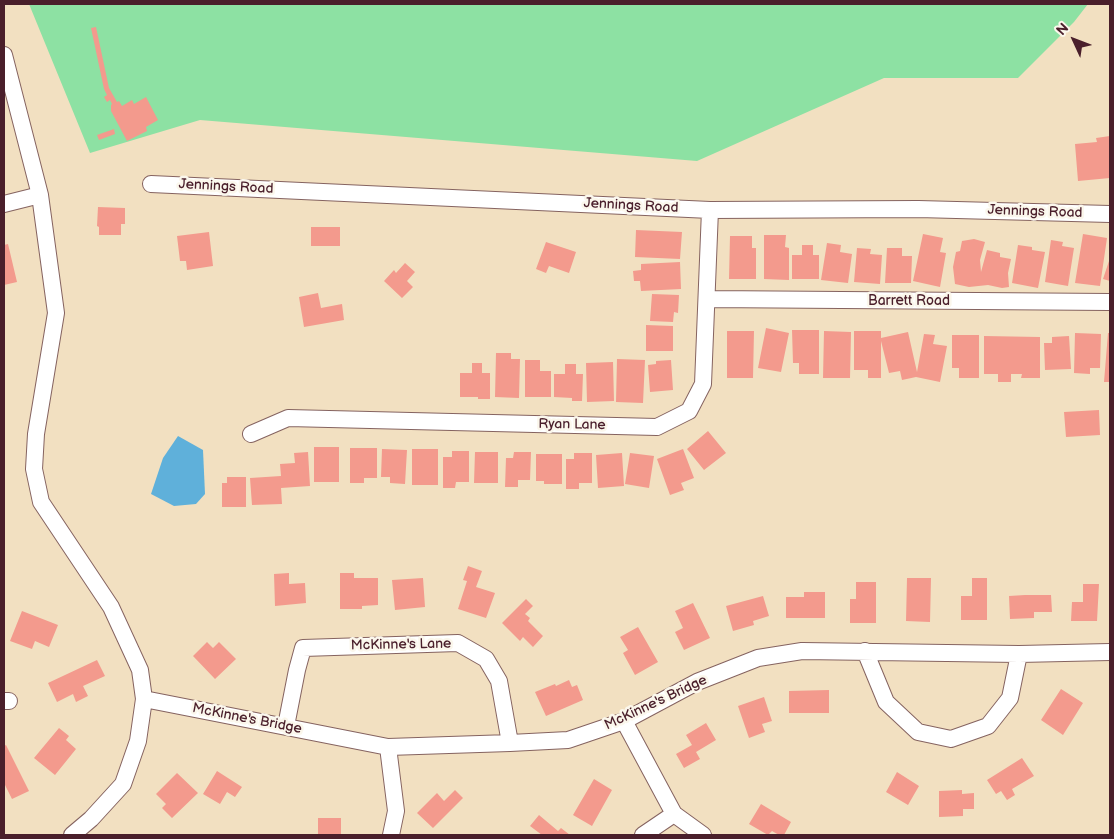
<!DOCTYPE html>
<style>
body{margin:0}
#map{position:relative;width:1114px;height:839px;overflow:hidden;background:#f2e0c1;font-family:"Balsamiq Sans",sans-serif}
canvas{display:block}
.frame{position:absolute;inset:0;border:5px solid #4a1f2b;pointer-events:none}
.north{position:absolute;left:1049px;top:15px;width:50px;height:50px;-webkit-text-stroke:4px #fbf7ec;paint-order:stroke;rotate:313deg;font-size:14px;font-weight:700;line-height:20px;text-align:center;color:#4a1f2b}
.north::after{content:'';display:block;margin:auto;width:18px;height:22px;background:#4a1f2b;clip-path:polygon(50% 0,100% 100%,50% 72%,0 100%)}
</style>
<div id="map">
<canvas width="1114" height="839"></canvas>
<div class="frame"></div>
<div class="north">N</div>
</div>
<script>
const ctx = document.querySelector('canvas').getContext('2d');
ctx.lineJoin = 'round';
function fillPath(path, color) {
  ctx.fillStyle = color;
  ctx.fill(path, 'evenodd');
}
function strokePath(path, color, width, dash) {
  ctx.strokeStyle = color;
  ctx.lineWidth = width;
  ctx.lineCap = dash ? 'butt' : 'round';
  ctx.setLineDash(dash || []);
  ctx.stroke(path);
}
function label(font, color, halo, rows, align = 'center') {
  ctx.font = font + ' "Balsamiq Sans",sans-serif';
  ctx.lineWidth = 5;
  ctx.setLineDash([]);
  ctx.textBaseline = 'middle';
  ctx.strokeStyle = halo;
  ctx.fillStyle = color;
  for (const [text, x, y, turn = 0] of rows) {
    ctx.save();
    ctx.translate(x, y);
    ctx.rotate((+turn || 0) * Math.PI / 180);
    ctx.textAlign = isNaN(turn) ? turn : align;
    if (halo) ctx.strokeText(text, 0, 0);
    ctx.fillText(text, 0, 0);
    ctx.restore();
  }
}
fillPath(new Path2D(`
 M29,4H1088L1074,22L1018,78H884L697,161L200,120L90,153Z`), '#8de1a3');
fillPath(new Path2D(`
 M178,436L203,450L205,494L196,504L174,506L151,494L163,458Z`), '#5fb0da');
fillPath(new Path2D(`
 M96,27L109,88L117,102L119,101L122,106L132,100L134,104L146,97L158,120L146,127L147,131L127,141L111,111V105L112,104L110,100L107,102L104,97L107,95L104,89L91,28Z
 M114,129L115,134L99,140L97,135Z
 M1110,136V178L1078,181L1075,144L1097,142L1096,138Z
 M98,207L125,208V224H121V235H99V227L97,226Z
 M311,227H340V246H311Z
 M636,230L682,232L680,259L635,257Z
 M209,232L213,266L187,270L186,261H180L177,236Z
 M923,234L943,238L940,252L946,253L940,287L913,281Z
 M1083,234L1107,238L1100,286L1075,283Z
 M764,235H786L785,247L789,248V280L764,279Z
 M730,236H752V248H756V279H729Z
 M974,239L985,242L980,260L981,272L987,250L1000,253V257L1011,259L1008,273L1009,287L1002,288L988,285L969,287L955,284L953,267L956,252L960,251L962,241Z
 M1051,240L1063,242L1062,246L1074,248L1068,286L1045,282Z
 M546,242L576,252L569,273L549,266L546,273L536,269Z
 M827,243L841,245L840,252L852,254L848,283L821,280Z
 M8,244L17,282L4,285V245Z
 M802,245H813V255H819V279H792V255H802Z
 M1018,245L1032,247V250L1045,252L1038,288L1012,283Z
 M857,248L871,249L870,254L882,255L880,284L854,282Z
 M887,248H902V256H912L911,283H885Z
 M1110,258V281L1103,279Z
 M680,262L681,289L641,291L640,281H634L633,271L641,270V264Z
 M405,263L415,272L407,281L413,287L402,298L384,281L394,270L396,273Z
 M318,293L321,308L342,304L344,320L304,327L299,297Z
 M652,294L679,295L678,313L674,312L673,322L650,321Z
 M646,325L673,326V351H646Z
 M766,328L789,333L781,372L758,368Z
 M792,330H819V374H799V363H793Z
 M727,331H754L753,378H727Z
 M824,331L851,332L850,378H823Z
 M854,331H881V338L908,332L917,372L924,334L935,335L933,344L947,346L940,382L916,377L902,380L900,371L889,373L881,341V378H868V370H854Z
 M1075,333L1101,334L1100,368H1090V374L1074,373Z
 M1108,333H1110V382H1104Z
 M952,335H979V378H959V368H952Z
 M984,336L1040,337V378H1021L1022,374H1011V382H998V374H984Z
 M1069,336L1071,369L1045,370L1044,343H1052V337Z
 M496,353H511V359H520L519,398L495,397Z
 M617,359L645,360L643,403L616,402Z
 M525,360H540V371H551V397H525Z
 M671,360L673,390L650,392L648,365L656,364V361Z
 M613,362L614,401L587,402L586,363Z
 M472,363H482V373H490V399H478V397H460V373H472Z
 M565,364H576V374H583L582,401H572V398L554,397V374H565Z
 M1099,410L1100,435L1066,437L1064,412Z
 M708,431L726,453L704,470L687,449Z
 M314,447H339V482H314Z
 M350,448H377V478H364V483H350Z
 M382,449L407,450L405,484L390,483V477H381Z
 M412,449H438V485H412Z
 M683,449L694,478L681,483L684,490L670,495L657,459Z
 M452,451H469V482H456L455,488H443V457H452Z
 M308,452L310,486L281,488L282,504L252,505L250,478L281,476L280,464L295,463L294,453Z
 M475,452H498V483H474Z
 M514,452H531L530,480H518V487H505L506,458H513Z
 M574,453H592V483H579V489H566V459H574Z
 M622,453L624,486L598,488L596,455Z
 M630,453L654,456L649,488L625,484Z
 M536,454H562V484H544V481H536Z
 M227,477H246V507H222V483H227Z
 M468,566L482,571L476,587L495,593L486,618L458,609L467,581L463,580Z
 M289,573V584L305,583L306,603L275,606L274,574Z
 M340,573H354V578H378V605L362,606V609H340Z
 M423,578L425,607L395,610L392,580Z
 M907,578H931L930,622L906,621Z
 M972,578H987V620H961V596H972Z
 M856,582H876V623H850V599H856Z
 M1083,584H1099L1097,621H1071L1072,602H1083Z
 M804,592H825V618H786V597H804Z
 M1025,595H1051L1052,612H1034V618L1010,619L1009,596Z
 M763,596L769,616L753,621L754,625L733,631L726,606Z
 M526,599L533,606L525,614L530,618L528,621L543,636L533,647L523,637L520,641L502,623Z
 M693,603L710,638L684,650L675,632L683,628L675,611Z
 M22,611L58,625L49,647L35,641L32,649L10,641Z
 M638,627L658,662L635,675L623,653L628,650L620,637Z
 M207,642L213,648L219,642L236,659L215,679L193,656Z
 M97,660L105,676L83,686L88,696L76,702L73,694L57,702L48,683Z
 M569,680L572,687L577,685L583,700L546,716L535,692L555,684L556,686Z
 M1061,689L1083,703L1063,735L1041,720Z
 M829,690V713H789V691Z
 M764,697L772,721L762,724L765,732L749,738L738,706Z
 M706,723L716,740L696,752L700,759L684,768L676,754L692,745L686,735Z
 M59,728L69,736L66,740L76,749L55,775L34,758Z
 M6,745L29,791L12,799L5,785H4V746Z
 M1022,758L1034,776L1012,789L1015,795L1007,800L1001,791L996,794L987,780Z
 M217,771L242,787L235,797L227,792L220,804L203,794Z
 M897,772L919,786L908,805L886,792Z
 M177,773L198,793L172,818L162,808L166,804L156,794Z
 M594,779L612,790L592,826L573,815Z
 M455,790L463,798L433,828L417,813L437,793L444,801Z
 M962,790V794L974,793V809H963V816L939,817V791Z
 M761,804L791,822L784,835H779L772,831L768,835L749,824Z
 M539,815L558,831L561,828L570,835H542L530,826Z
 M318,818H341V835H318Z`), '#f39a8d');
const minor = new Path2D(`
 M4,55L40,195L56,313L36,434L34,469L41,502L111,607L140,670L144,699L138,741L123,784L91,819L72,835
 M151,184L710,210L918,209L1110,214
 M4,204L40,195
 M708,299L1110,302
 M251,434L288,418L657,427L689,411L703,384L710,210
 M865,651L886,702L918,732L951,739L988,726L1010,698L1019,654
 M144,699L388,747L510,743L568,740L624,721L697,682L758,658L802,651L1019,654L1110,652
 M4,701H9
 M624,721L674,814L703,835
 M286,726L297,670L303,648L458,643L486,659L499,681L510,743
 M388,747L396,811L391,835
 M643,835L674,814`);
strokePath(minor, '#856360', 18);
strokePath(minor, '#fff', 16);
label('14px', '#4a1f2b', '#fbf7ec', [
 ["Jennings Road",226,187,3],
 ["Jennings Road",631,206,3],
 ["Jennings Road",1035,212,2],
 ["Barrett Road",909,301],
 ["Ryan Lane",572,425,1],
 ["McKinne's Lane",401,645,-1],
 ["McKinne's Bridge",656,703,-25],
 ["McKinne's Bridge",247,719,11]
]);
</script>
